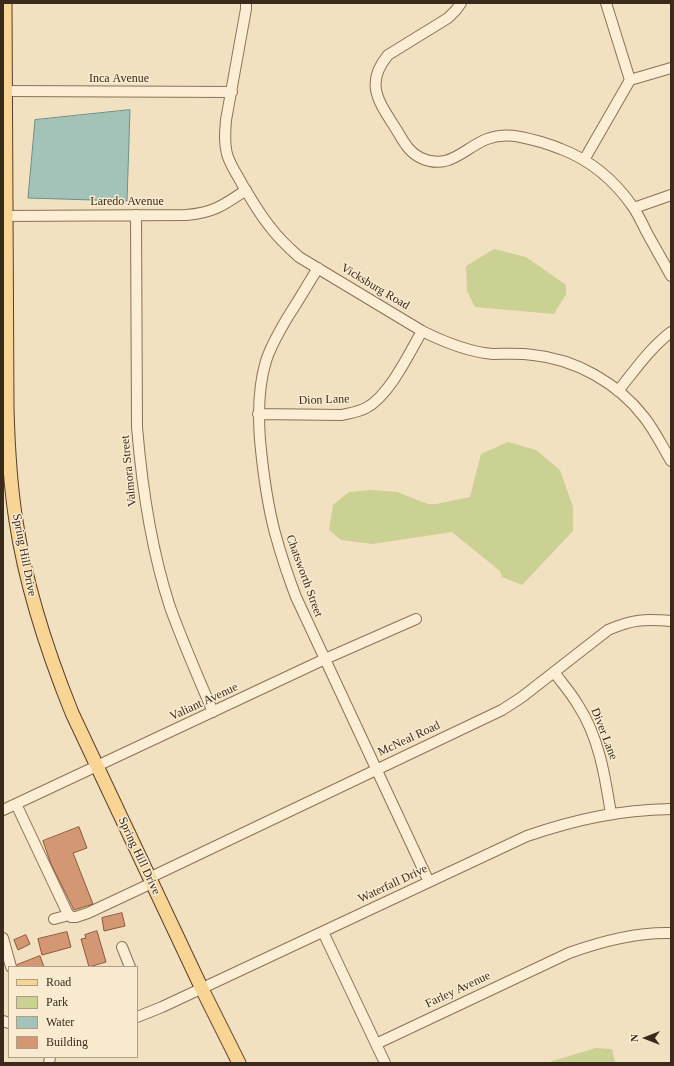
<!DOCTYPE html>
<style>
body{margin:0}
#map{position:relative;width:674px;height:1066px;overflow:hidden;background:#f1e1c0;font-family:"Times New Roman",serif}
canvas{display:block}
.frame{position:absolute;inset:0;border:4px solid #3a2a1c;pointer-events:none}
.legend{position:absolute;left:8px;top:966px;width:130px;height:92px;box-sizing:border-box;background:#f8ebd0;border:1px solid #ac9e88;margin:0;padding:5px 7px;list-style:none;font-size:12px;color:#3a2a1c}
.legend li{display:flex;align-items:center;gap:8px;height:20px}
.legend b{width:20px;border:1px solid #ac9e88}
.north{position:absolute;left:626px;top:1018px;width:40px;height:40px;-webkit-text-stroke:3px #f8ebd0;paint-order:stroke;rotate:270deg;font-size:11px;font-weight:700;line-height:16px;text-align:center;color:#3a2a1c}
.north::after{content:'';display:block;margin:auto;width:14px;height:18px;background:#3a2a1c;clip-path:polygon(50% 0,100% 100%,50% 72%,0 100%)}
</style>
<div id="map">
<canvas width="674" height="1066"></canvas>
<div class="frame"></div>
<ul class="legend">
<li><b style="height:5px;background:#f8d595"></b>Road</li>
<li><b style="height:11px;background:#cbd093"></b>Park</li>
<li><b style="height:11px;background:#a3c3b9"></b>Water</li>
<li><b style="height:11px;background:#d39773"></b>Building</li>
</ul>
<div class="north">N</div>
</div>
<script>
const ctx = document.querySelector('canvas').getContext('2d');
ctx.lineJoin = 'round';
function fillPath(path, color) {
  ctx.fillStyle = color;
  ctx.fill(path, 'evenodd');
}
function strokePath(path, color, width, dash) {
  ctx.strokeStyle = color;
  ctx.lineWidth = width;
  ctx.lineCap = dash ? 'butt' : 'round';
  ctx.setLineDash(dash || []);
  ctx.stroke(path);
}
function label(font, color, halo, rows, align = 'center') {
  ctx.font = font + ' "Times New Roman",serif';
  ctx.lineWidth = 3;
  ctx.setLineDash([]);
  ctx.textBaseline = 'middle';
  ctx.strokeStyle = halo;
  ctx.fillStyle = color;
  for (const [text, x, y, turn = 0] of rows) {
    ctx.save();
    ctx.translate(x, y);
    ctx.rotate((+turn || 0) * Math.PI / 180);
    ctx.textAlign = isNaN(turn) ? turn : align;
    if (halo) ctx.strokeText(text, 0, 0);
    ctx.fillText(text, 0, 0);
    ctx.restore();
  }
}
fillPath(new Path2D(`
 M494,249L526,257L566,285V294L554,314L475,307L467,291L466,266Z
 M508,442L536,450L560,470L573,507V531L522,585L502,577L500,571L452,532L372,544L341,540L329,530L333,505L349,492L371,490L397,492L428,504H436L470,497L481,454Z
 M596,1048L612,1049L615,1063H549L552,1061Z`), '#cbd093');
const water = new Path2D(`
 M130,110L127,201L28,198L35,120Z`);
fillPath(water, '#a3c3b9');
strokePath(water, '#699286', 1);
const building = new Path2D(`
 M79,827L87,848L73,853L93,904L74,910L51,864L43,841Z
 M122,913L125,926L104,931L102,918Z
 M97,931L106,962L89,967L81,939L86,938L85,935Z
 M67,932L71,947L42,955L38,939Z
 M26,935L30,944L18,950L14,940Z
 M40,956L44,967H17V965Z`);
fillPath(building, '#d39773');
strokePath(building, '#8d583a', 1);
const minor = new Path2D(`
 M246,3V9L226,120C225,132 224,143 227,154C230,165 237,174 242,184C251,199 260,215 271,228C279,239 289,248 299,257L422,331C444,342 468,352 493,354C507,354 520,353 533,355C575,359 618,383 644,417C655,431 662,446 671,461
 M461,3L456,10L448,18L388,55C364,84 379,102 396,129C403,140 408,152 421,158C449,171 464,148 487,139C506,132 522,137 541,142C547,144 554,146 561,149C590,160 615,181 633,207C638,214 642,223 646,231C654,246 663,261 671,276
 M606,3L630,80
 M630,80L671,68
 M5,91L232,92
 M584,160L630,80
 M634,208L671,195
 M136,215L137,427C142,488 151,549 170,607C183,643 198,677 213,712
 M3,216L186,215C213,213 224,205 246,190
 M318,268C308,284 299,300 289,315C280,330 271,345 266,361C258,387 258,413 260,440C263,472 267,503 275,533C281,555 288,576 296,597L429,882
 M618,391C635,370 650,348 671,332
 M258,414L342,415C350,413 358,412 366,408C389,396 409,354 422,331
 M554,672C562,683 571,693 578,705C599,737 605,776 611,814
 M16,804L67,912L71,917H76L88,913L152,883
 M3,810L325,659L416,619
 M149,878L502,710L522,697L608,630C633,619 645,619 671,621
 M54,919L69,915
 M323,932L385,1063
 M3,938L11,967
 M122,947L130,967
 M137,1017L162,1007L527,836C577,819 619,810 671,809
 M3,1021L9,1023
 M376,1044L569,953C602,941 636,932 671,933
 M49,1063L50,1057`);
const major = new Path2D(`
 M5,3L7,408C8,446 10,483 16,521C26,587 47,651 72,713L202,989L239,1063`);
strokePath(minor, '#8c7156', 12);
strokePath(major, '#593f2b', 15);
strokePath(minor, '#fbeed4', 10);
strokePath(major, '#f8d595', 13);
label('12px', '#3a2a1c', '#f8ebd0', [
 ["Inca Avenue",119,79],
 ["Laredo Avenue",127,202],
 ["Vicksburg Road",375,287,31],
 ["Dion Lane",324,400,-2],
 ["Valmora Street",129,471,-96],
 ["Spring Hill Drive",24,555,79],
 ["Chatsworth Street",304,576,70],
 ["Valiant Avenue",204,702,-25],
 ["Diver Lane",604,734,69],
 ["McNeal Road",409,739,-25],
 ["Spring Hill Drive",139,856,65],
 ["Waterfall Drive",393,884,-25],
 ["Farley Avenue",458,990,-25]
]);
</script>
